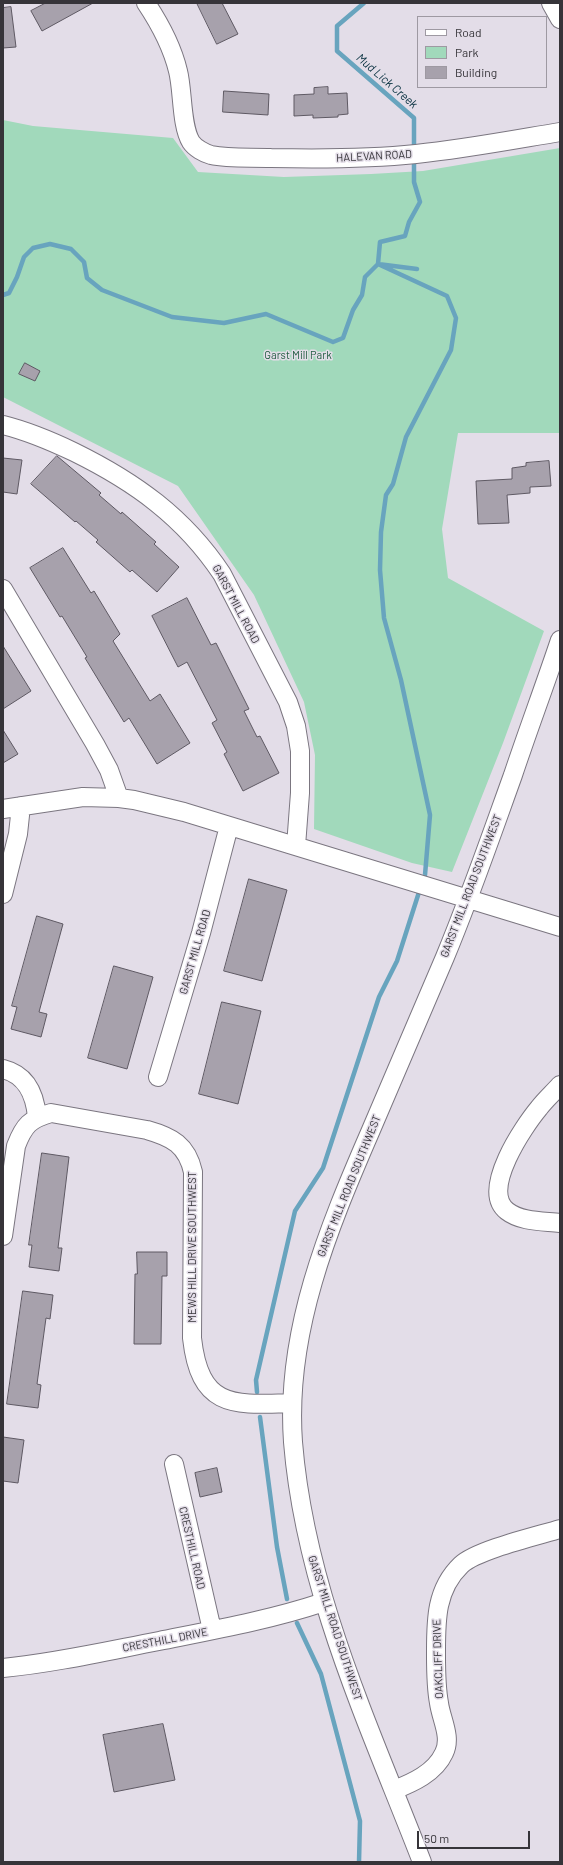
<!DOCTYPE html>
<style>
body{margin:0}
#map{position:relative;width:563px;height:1865px;overflow:hidden;background:#e3dde8;font-family:Barlow,sans-serif}
canvas{display:block}
.frame{position:absolute;inset:0;border:4px solid #363439;pointer-events:none}
.legend{position:absolute;left:417px;top:16px;width:130px;height:72px;box-sizing:border-box;background:#e3dde8;border:1px solid #9e99a2;margin:0;padding:5px 7px;list-style:none;font-size:12px;color:#363439}
.legend li{display:flex;align-items:center;gap:8px;height:20px}
.legend b{width:20px;border:1px solid #9e99a2}
.scale{position:absolute;left:417px;top:1831px;width:113px;height:18px;box-sizing:border-box;border:2px solid #363439;border-top:0;padding-left:5px;font-size:12px;line-height:14px;white-space:nowrap;color:#363439;-webkit-text-stroke:3px #e3dde8;paint-order:stroke}
</style>
<div id="map">
<canvas width="563" height="1865"></canvas>
<div class="frame"></div>
<ul class="legend">
<li><b style="height:5px;background:#fff"></b>Road</li>
<li><b style="height:11px;background:#a1d9bb"></b>Park</li>
<li><b style="height:11px;background:#a7a1ac"></b>Building</li>
</ul>
<div class="scale">50 m</div>
</div>
<script>
const ctx = document.querySelector('canvas').getContext('2d');
ctx.lineJoin = 'round';
function fillPath(path, color) {
  ctx.fillStyle = color;
  ctx.fill(path, 'evenodd');
}
function strokePath(path, color, width, dash) {
  ctx.strokeStyle = color;
  ctx.lineWidth = width;
  ctx.lineCap = dash ? 'butt' : 'round';
  ctx.setLineDash(dash || []);
  ctx.stroke(path);
}
function label(font, color, halo, rows, align = 'center') {
  ctx.font = font + ' Barlow,sans-serif';
  ctx.lineWidth = 3;
  ctx.setLineDash([]);
  ctx.textBaseline = 'middle';
  ctx.strokeStyle = halo;
  ctx.fillStyle = color;
  for (const [text, x, y, turn = 0] of rows) {
    ctx.save();
    ctx.translate(x, y);
    ctx.rotate((+turn || 0) * Math.PI / 180);
    ctx.textAlign = isNaN(turn) ? turn : align;
    if (halo) ctx.strokeText(text, 0, 0);
    ctx.fillText(text, 0, 0);
    ctx.restore();
  }
}
fillPath(new Path2D(`
 M3,120L33,126L173,138L198,172L284,177L371,174L423,171L560,148V433H458L442,529L448,578L544,631L503,743L452,872L412,863L314,829L315,755L304,702L254,595L178,486L3,397Z`), '#a1d9bb');
strokePath(new Path2D(`
 M364,3L337,26V51L414,118V151
 M414,158V182L420,202L409,222L405,236L380,242L378,264L417,269
 M3,295L9,293L17,277L24,257L33,248L50,244L71,249L84,262L87,278L102,290L172,317L224,323L266,314L333,342L343,338L353,310L362,295L365,277L378,264L447,296L456,318L451,350L406,437L393,484L386,495L381,532L380,570L384,618L401,680L430,815L425,875L423,882
 M257,1392L256,1380L295,1211L323,1168L379,997L397,961L420,889
 M260,1417L277,1547L287,1599
 M297,1623L321,1674L360,1821L359,1862`), '#68a4be', 4.5);
const building = new Path2D(`
 M46,3H93L42,31L31,11Z
 M197,3H222L238,34L217,44Z
 M11,7L16,47L3,48V8Z
 M328,87V94L347,93L348,114L338,115V117L313,118V115L294,116V95L314,94V88Z
 M224,91L269,94L268,115L223,112Z
 M25,363L40,371L35,381L19,374Z
 M57,456L101,493L99,495L121,514L122,512L156,542L154,544L179,567L157,592L132,570L130,572L96,542L98,540L76,521L75,522L31,484Z
 M3,458L22,460L17,494L3,492Z
 M549,461L551,486L530,487V493L507,495L509,523L478,524L476,481L512,479V468L526,466V463Z
 M63,548L91,593L94,591L120,634L113,641L150,701L160,694L190,743L157,764L129,718L124,722L85,658L87,657L62,616L60,617L30,568Z
 M187,598L211,645L216,643L249,709L244,711L257,737L260,736L279,773L243,791L224,754L227,752L212,723L217,720L187,662L178,667L152,616Z
 M3,646L31,691L3,709Z
 M3,730L18,754L3,763Z
 M249,879L287,890L262,981L224,971Z
 M37,916L63,924L39,1012L47,1014L41,1037L11,1029L17,1007L12,1006Z
 M114,966L153,977L127,1069L88,1058Z
 M222,1002L261,1011L238,1104L199,1094Z
 M42,1153L69,1157L58,1248H62L59,1271L29,1267L32,1245H29Z
 M137,1252H167V1276H162L161,1344H134L135,1274H137Z
 M23,1291L53,1295L50,1319L46,1318L37,1384L41,1385L38,1408L7,1404Z
 M3,1437L24,1440L18,1483L3,1481Z
 M217,1468L222,1492L200,1497L195,1473Z
 M163,1724L175,1780L114,1792L103,1735Z`);
fillPath(building, '#a7a1ac');
strokePath(building, '#5e5963', 1);
const minor = new Path2D(`
 M146,3C160,24 172,46 178,71C183,90 181,126 191,142C195,148 204,153 211,155C230,159 251,157 271,158C319,159 368,159 416,154C465,149 512,140 560,132
 M551,3L560,19
 M3,425C27,431 51,441 74,452C135,482 184,517 222,574L288,702L296,726L300,751V793L296,846
 M3,589L95,744L109,770L119,798
 M3,809L83,797L119,798L134,800L184,812L560,927
 M3,894L18,834L21,806
 M3,1069C27,1075 35,1095 37,1117
 M158,1077L201,933L229,826
 M560,1085C553,1093 545,1100 539,1108C524,1126 480,1190 507,1211C521,1222 543,1221 560,1223
 M3,1236L16,1146C24,1125 30,1119 51,1113L147,1130C172,1137 187,1145 193,1172L192,1338C200,1409 233,1405 292,1403
 M174,1464L212,1630
 M3,1668C55,1663 107,1651 159,1641C214,1630 270,1620 324,1602
 M394,1790C412,1783 435,1773 444,1753C452,1737 441,1719 439,1703C436,1687 436,1671 436,1655C436,1622 435,1590 461,1565C477,1550 537,1536 560,1529
 M422,1862C369,1725 305,1590 293,1442C285,1332 328,1229 371,1130C395,1073 420,1015 445,957C470,897 491,836 513,775C528,730 545,685 560,640`);
strokePath(minor, '#7b7680', 20);
strokePath(minor, '#fff', 18);
label('11px', '#363439', '#e3dde8', [
 ["HALEVAN ROAD",374,156,-3],
 ["GARST MILL ROAD",236,604,62],
 ["GARST MILL ROAD SOUTHWEST",471,886,-69],
 ["GARST MILL ROAD",195,952,-74],
 ["GARST MILL ROAD SOUTHWEST",349,1186,-68],
 ["MEWS HILL DRIVE SOUTHWEST",192,1247,-90],
 ["CRESTHILL ROAD",192,1548,77],
 ["GARST MILL ROAD SOUTHWEST",335,1628,72],
 ["CRESTHILL DRIVE",165,1640,-11],
 ["OAKCLIFF DRIVE",438,1659,-92]
]);
label('11px', '#235e43', '#e3dde8', [
 ["Garst Mill Park",298,355]
]);
label('italic 12px', '#07303f', '#e3dde8', [
 ["Mud Lick Creek",387,81,41]
]);
</script>
